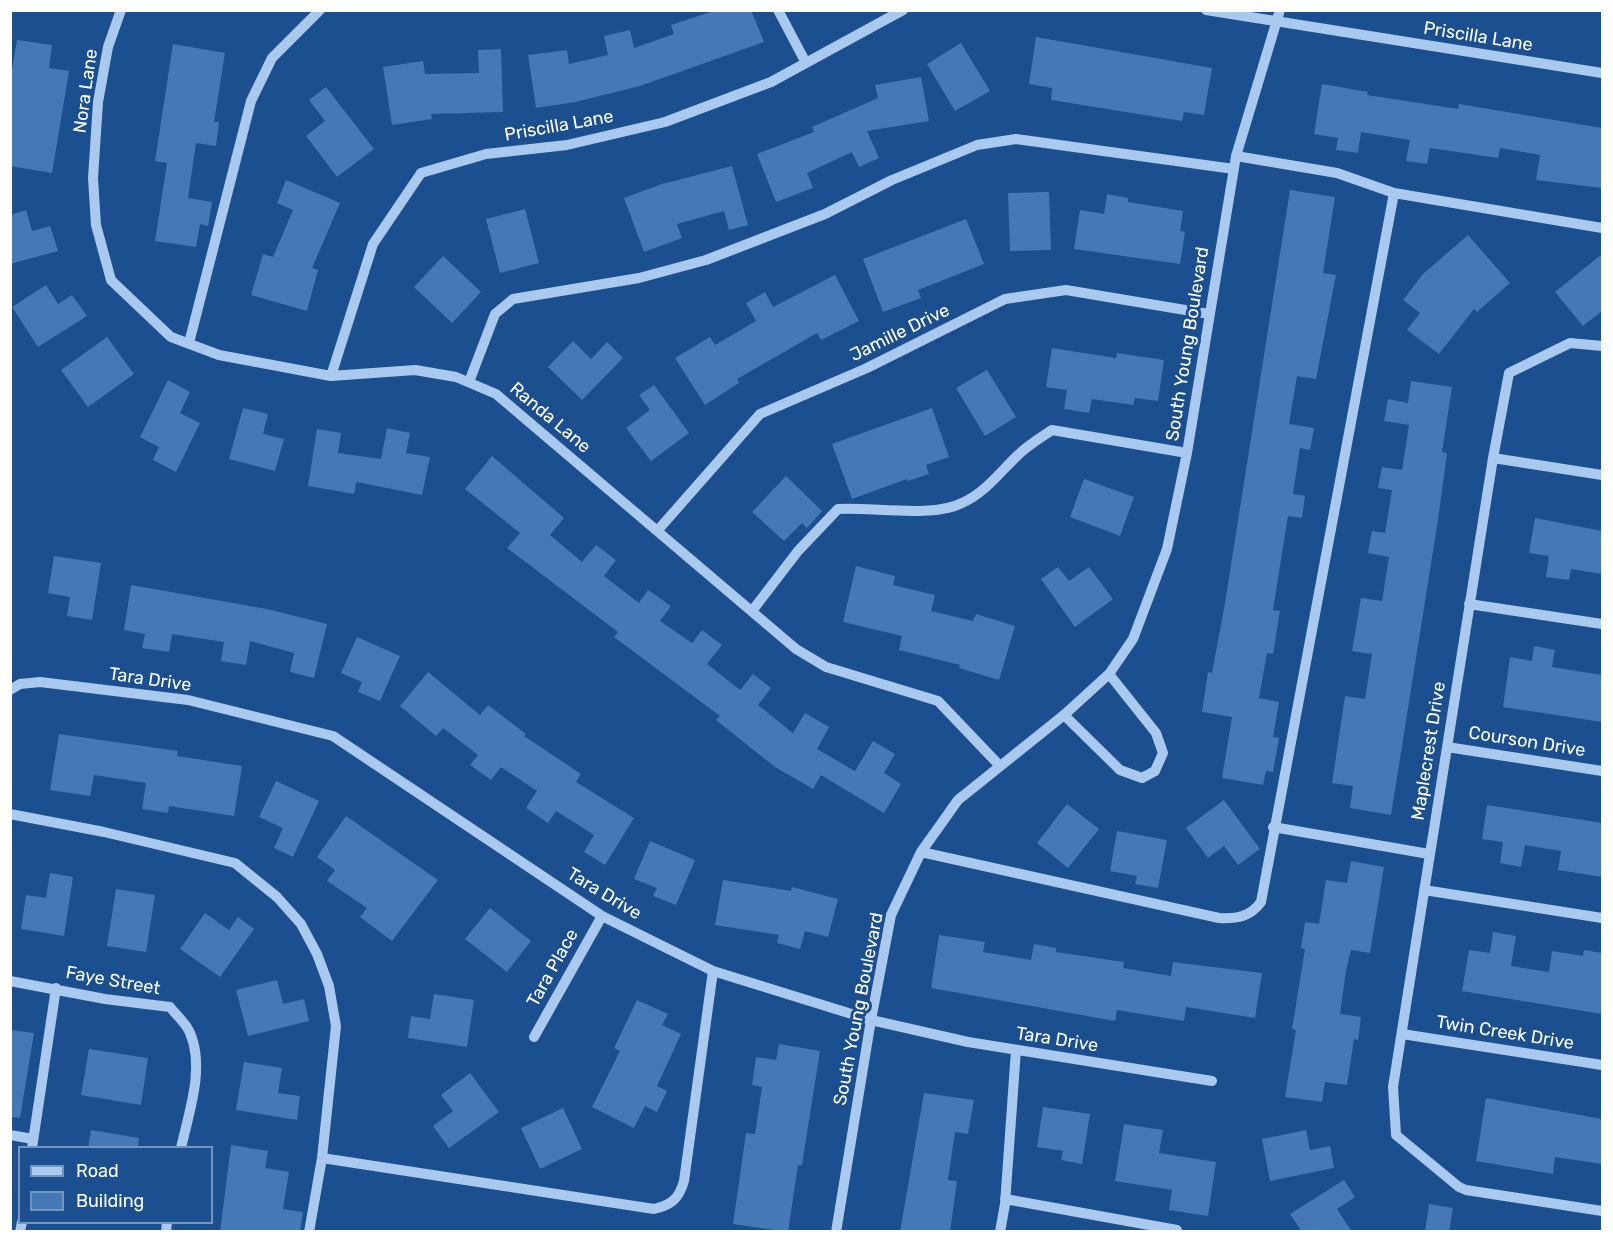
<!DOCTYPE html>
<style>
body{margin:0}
#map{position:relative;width:1613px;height:1242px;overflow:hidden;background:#1b4f8f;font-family:Rubik,sans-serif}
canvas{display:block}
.frame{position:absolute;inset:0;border:12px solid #fff;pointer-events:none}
.legend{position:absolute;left:18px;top:1146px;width:195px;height:78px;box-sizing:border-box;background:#1b4f8f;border:2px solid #7695bc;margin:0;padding:8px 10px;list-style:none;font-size:18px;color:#fff}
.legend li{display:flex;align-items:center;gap:12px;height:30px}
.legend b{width:30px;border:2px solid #7695bc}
</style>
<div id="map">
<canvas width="1613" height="1242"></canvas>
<div class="frame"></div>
<ul class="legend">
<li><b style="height:8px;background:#a9c9ee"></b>Road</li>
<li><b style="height:16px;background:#4478b7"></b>Building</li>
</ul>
</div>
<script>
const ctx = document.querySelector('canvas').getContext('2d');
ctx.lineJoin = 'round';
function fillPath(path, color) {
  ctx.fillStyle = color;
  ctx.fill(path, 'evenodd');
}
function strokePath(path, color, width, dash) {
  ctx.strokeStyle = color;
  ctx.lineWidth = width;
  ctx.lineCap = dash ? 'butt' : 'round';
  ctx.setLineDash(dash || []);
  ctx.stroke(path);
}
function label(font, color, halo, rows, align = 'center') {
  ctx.font = font + ' Rubik,sans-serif';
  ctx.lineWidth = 6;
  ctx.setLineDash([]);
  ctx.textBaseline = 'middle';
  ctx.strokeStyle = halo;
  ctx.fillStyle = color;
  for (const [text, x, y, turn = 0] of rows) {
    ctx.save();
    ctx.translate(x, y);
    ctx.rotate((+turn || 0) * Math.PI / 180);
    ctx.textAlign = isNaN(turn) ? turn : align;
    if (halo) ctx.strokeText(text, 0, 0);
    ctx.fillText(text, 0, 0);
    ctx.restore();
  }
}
fillPath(new Path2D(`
 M717,10H751L764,42L640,86L575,102L536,108L528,55L567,50L569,64L608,55L604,36L630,30L634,48L674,34L671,25Z
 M1036,37L1212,68L1204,115L1184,112L1182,121L1051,100L1052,88L1029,84Z
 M17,40L52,45L49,68L69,71L52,173L10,166V82Z
 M961,43L990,91L955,111L927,64Z
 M173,44L225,53L214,122H219L216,146L196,143L188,198L212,202L208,226L200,224L196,247L155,241L167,163L155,161Z
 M501,49L503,112L431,114L432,119L392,125L383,67L423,61L425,74L479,73L478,50Z
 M921,77L929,121L867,131L879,158L859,167L852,152L807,173L813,188L776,202L757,154L814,132L812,127L878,98L875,85Z
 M1322,84L1368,92L1367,95L1458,109L1459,104L1602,128V188L1536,180L1540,155L1500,148L1498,158L1430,148L1427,164L1406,161L1410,140L1361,132L1358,153L1336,150L1338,138L1314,134Z
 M326,87L374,149L337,177L306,136L325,121L309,100Z
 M732,166L748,225L729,230L724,211L677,224L682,238L644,252L624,198L662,184Z
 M286,180L340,203L312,268L318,270L307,311L251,295L263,254L273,257L293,210L277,203Z
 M1290,190L1335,197L1323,273L1336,275L1316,379L1297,376L1289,424L1314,428L1310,450L1300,448L1293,494L1305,496L1302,518L1288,516L1273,610L1280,611L1273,654L1267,653L1259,698L1279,702L1273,737L1279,738L1273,772L1266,771L1263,785L1222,778L1232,717L1202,712L1208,672L1212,673L1225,603Z
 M1049,192L1051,250L1010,251L1008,193Z
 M1107,194L1128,198V202L1183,211L1180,231L1185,232L1180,264L1074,249L1080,210L1104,214Z
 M525,209L539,263L500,273L486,219Z
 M26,210L32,231L50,226L58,251L10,264V215Z
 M966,219L984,264L918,290L921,298L883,312L863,259Z
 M1468,235L1510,283L1477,312L1474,309L1439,354L1407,330L1420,313L1403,300L1423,274Z
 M1602,254V311L1583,326L1555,292Z
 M443,256L481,292L452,323L414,287Z
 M835,275L859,321L821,340L817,333L737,379L739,383L705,405L675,358L710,337L715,345L756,321L746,303L765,292L773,307Z
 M46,285L58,304L72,295L87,316L38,347L12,307Z
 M107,337L134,374L88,407L61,370Z
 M573,341L591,359L607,342L623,358L582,400L548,367Z
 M1052,348L1116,358L1117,353L1164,360L1158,401L1135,398L1133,405L1092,399L1089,413L1064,409L1067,390L1046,387Z
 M987,370L1016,417L985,436L956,388Z
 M168,380L190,392L180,413L200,423L176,472L153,460L159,447L140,437Z
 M1411,381L1452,387L1442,452L1447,453L1438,520L1391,815L1350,808L1353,786L1332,783L1345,696L1365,699L1372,654L1352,651L1361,598L1382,601L1389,557L1368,553L1372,531L1385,533L1392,490L1378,488L1382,467L1402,470L1409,425L1384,421L1388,399L1408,403Z
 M654,385L689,433L651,461L626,428L650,410L639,395Z
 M243,408L268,414L263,434L284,439L275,471L229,459Z
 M932,408L949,457L926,465L929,474L908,481L907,479L852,499L832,444Z
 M387,428L410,433L406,453L430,457L422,495L356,482L354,494L308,486L317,429L341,433L338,453L381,459Z
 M492,456L564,518L550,535L582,562L596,545L616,560L604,576L639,603L648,590L671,606L660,621L692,643L702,630L722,645L707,664L740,690L753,674L771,688L758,705L793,733L805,713L829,727L817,749L855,771L873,741L895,754L884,773L901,784L884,813L821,775L813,789L775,767L716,720L720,716L614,637L618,632L507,548L520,533L465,489Z
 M786,476L822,511L807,528L802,523L784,541L752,512Z
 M1084,479L1134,497L1120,536L1070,517Z
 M1535,518L1602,531V574L1571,569L1569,580L1546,577L1549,556L1529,553Z
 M54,556L101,563L92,620L67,616L70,597L48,593Z
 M856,566L895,576L893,585L935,595L931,611L973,621L976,614L1015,626L999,680L959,668L960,665L899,650L902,636L843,622Z
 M1058,567L1069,581L1089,567L1113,599L1075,627L1041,579Z
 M131,585L267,609L327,624L314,678L290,672L294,653L250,641L246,665L221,661L224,642L172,634L169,652L142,648L145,634L124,630Z
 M357,637L400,656L380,701L358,692L362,682L341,673Z
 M1534,646L1555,650L1552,667L1602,675V722L1503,707L1510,657L1532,661Z
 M428,672L480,715L488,705L526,734L524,736L581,774L576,782L634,818L605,865L584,852L594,835L556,811L548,823L526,808L537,791L501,767L491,780L470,765L478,755L443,728L436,736L400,706Z
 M59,734L178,751L177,756L242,766L234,816L169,806L168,813L142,809L146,783L94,775L90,796L50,790Z
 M276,781L319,801L293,857L274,848L283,828L259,817Z
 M1224,800L1260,849L1238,865L1224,846L1208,858L1186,828Z
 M1067,804L1099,829L1068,868L1037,843Z
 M1487,805L1602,823V877L1558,870L1561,851L1525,845L1521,867L1500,863L1503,842L1482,839Z
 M346,816L438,880L392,941L360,917L367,908L327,881L335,870L317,857Z
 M1117,831L1167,840L1158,888L1135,884L1137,876L1110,871Z
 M650,841L695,860L676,905L653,896L657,888L634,879Z
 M1351,861L1384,867L1370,953L1351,950L1346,971L1340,1014L1361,1017L1358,1040L1354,1039L1347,1085L1325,1082L1322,1102L1285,1097L1296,1030L1292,1029L1305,949L1301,948L1305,922L1319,924L1326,880L1347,883Z
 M50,873L73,877L64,936L21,929L26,895L46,898Z
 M723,880L791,891L792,887L838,899L828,937L805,931L800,949L777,943L779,935L715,925Z
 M116,889L155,895L146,952L107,946Z
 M490,908L531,941L507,972L465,939Z
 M205,913L229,930L238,917L254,929L220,977L180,949Z
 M1493,932L1516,936L1511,966L1549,972L1552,951L1583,956L1584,950L1602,953V1014L1462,991L1469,950L1490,953Z
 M939,935L985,942L983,952L1031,960L1034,944L1056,948V952L1124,962L1123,968L1171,976L1173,962L1262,973L1255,1018L1186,1007L1184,1021L1117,1010L1115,1021L931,988Z
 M277,980L283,1004L304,999L309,1021L248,1036L236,990Z
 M434,994L474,1000L467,1047L408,1038L411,1016L430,1019Z
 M637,1000L668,1014L662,1025L681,1034L657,1086L667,1091L657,1112L645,1106L634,1128L592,1107L620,1051L614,1048Z
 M10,1030L34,1033L20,1118L10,1117Z
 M779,1044L820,1051L802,1165H798L788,1232L733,1224L746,1133L755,1134L762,1087L752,1085L756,1057L776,1060Z
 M89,1049L148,1058L141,1105L81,1095Z
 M244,1062L282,1068L278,1093L300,1096L297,1120L236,1110Z
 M470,1073L499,1112L449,1148L433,1126L453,1111L441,1095Z
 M924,1093L974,1100L968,1134L955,1132L948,1180L957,1181L950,1232H900Z
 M1486,1098L1602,1119V1164L1555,1157L1553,1174L1476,1161Z
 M1043,1107L1090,1114L1082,1164L1061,1160L1063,1151L1037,1147Z
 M563,1108L582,1149L540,1169L521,1128Z
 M1124,1124L1163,1130L1159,1153L1216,1162L1208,1216L1169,1210L1172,1190L1115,1181Z
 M91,1130L139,1138L138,1148H88Z
 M1306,1130L1310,1150L1330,1146L1334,1168L1270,1181L1262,1139Z
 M231,1145L268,1151L265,1168L289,1172L283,1209L303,1212L300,1232H220Z
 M1344,1180L1355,1197L1337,1209L1352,1232H1302L1290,1214Z
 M1429,1204L1453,1208L1449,1232H1425Z`), '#4478b7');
strokePath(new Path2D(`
 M121,10L108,47L98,102L93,178L96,225L111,280L171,337L219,355L331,376L415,370L456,377L496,394L796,649L826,667L938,701L999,765
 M778,10L806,63
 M1206,10L1602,73
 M1236,156L1337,173L1394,193L1602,228
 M189,343L251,101L272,58L320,10
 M1602,346L1570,343L1509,373L1493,458L1393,1087L1396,1135L1459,1187L1466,1190L1602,1211
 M331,376L373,244L421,173L486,154L567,145L665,122L771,82L903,10
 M469,382L495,314L513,299L639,278L706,260L825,214L892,180L977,145L1016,139L1234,169
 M1493,458L1602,475
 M658,530L760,414L867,368L1005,299L1066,290L1209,314
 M1469,604L1602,624
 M752,611L798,551L838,509C873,507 933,518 962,503C986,492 1000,472 1018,455C1028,445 1040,438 1052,430L1187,453
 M10,690L20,684L40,682L188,700L333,736L602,916L713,971L871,1020L968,1042L1212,1081
 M1064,715L1120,770L1142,778L1155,771L1163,753L1156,733L1109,674
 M1447,747L1602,771
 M10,814L104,832L235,863L277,897L301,924L317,954L329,986L336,1026L322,1158L309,1232
 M1273,827L1429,854
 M921,852L1219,918C1237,919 1250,917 1261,902L1394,193
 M1424,890L1602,918
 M10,981L105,999L170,1007C176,1015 186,1023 190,1033C205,1068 189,1112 181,1148
 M1402,1034L1602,1065
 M534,1037L602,916
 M10,1135L33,1139
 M32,1148L56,988
 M322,1158L654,1209C671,1205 679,1199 684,1181L713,971
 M1005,1199L1177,1230
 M20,1232L22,1222
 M166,1232L167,1222
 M836,1232L871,1020L891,915L921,852L958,800L1064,715L1109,674L1133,639L1167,549L1187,453L1236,156L1280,10
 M1000,1232L1005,1204L1016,1050`), '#a9c9ee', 10);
label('18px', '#fff', '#1b4f8f', [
 ["Priscilla Lane",1478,37,9],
 ["Nora Lane",86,91,-82],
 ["Priscilla Lane",559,126,-10],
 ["Jamille Drive",900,333,-26],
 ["South Young Boulevard",1188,344,-81],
 ["Randa Lane",550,418,40],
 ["Tara Drive",150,680,8],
 ["Courson Drive",1527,742,9],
 ["Maplecrest Drive",1429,751,-81],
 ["Tara Drive",604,894,31],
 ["Tara Place",553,968,-61],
 ["Faye Street",113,981,10],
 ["South Young Boulevard",859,1009,-79],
 ["Twin Creek Drive",1505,1033,9],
 ["Tara Drive",1057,1040,9]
]);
</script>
